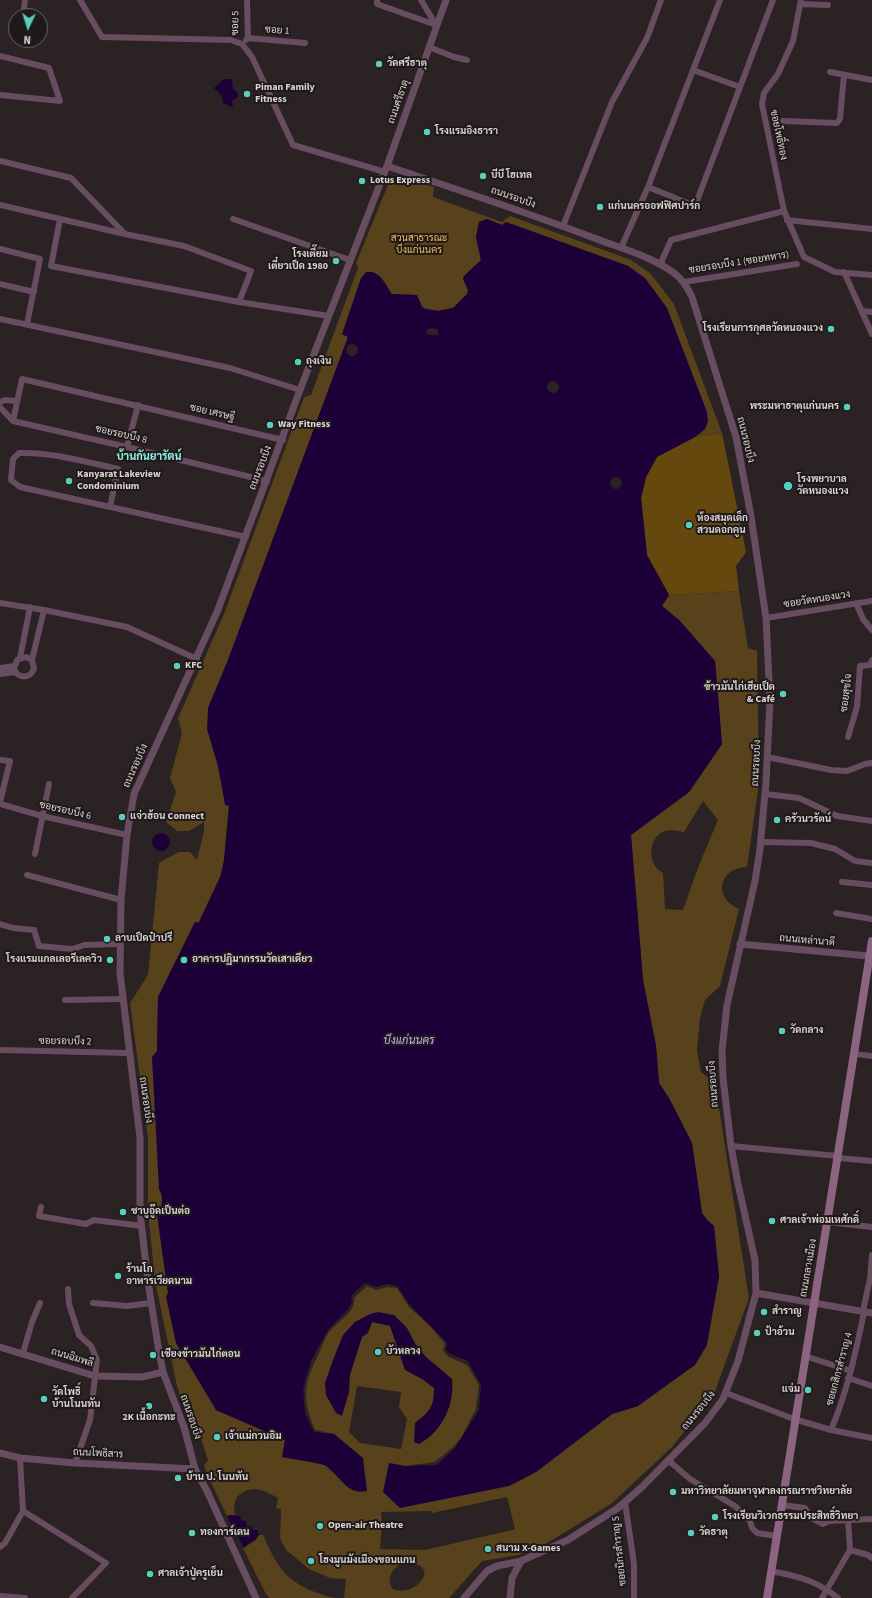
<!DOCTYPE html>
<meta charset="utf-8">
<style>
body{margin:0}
#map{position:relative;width:872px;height:1598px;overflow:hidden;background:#2a2223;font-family:"Source Sans 3",sans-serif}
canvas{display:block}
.north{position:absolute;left:8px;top:8px;width:40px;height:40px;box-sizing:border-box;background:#20191a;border:1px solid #6a6465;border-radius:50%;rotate:184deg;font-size:11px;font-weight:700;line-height:16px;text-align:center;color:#dad4d5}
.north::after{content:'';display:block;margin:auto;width:14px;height:18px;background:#59cebe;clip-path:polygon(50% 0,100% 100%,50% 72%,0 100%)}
</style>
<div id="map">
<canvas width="872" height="1598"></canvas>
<div class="north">N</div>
</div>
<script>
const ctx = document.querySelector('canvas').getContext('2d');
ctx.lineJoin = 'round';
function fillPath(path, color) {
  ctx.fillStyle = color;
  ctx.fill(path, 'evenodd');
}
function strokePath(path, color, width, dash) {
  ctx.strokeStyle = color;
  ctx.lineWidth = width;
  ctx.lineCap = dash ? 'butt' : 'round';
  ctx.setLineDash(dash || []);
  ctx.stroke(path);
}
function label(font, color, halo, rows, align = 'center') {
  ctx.font = font + ' "Source Sans 3",Sarabun,sans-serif';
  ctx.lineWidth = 4;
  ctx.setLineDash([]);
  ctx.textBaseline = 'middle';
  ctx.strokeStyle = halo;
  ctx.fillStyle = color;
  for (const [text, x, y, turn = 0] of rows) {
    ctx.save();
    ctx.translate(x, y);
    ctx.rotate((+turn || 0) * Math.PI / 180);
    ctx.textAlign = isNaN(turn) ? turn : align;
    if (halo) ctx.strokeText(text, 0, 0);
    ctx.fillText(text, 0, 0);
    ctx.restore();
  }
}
fillPath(new Path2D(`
 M396,175L434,187L433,197L502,222L510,216L631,260L650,273L674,304L722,433L695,437L705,429L628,266L506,222L502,225L487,219L479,222L476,237L481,260L464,276L463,279L468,290L467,294L453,308L438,311L426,309L422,307L417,295L392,294L342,334L348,337L228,660L208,708V729L229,806L224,860L221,875L198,923L195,922L158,997L157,1051L162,1195L161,1209L157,1214L168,1293L166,1297L216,1410L285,1440L283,1457L325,1465L349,1488L334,1434L315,1430C301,1397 304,1382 320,1351C323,1344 326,1334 332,1329C340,1320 356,1311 354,1298L367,1286L376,1290L387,1287L397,1288L409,1307L431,1327L445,1344L443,1350L447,1356L467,1365L479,1385L476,1409L461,1438L453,1447L435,1462L405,1466L389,1463L486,1489L509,1486L536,1472L612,1414L638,1406L719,1277L714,1226L708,1221L702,1213L692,1143L669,1098L659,1083L656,1046L643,980L631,835L689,792L722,744L715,661L679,620L662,606L669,595L739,591L748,648L757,651L759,783L747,867C718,868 713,898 739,909L720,986L705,1000L700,1018L697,1050L701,1072L715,1083L749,1298L714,1394L672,1447L611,1504L547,1543L519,1555L482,1561L449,1598H344L346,1579L330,1578L309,1569L286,1550L280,1538L281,1509L276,1508L278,1498C274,1496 269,1493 264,1491C260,1489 252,1489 248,1490C235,1494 233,1503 235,1515L227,1516L207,1474L204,1465L208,1460L197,1425L189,1423L177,1386L155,1281L148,1212V1138L130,1003L148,975L159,863L179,852H190L197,860L204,831V822L189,831H177L166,822L176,792L170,778L182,733L178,718L224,614L304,397L311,395L358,268L356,263L390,180ZM703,801L718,820L699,865L683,910L665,909L663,873C647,865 647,838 665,831C671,829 678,831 684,832ZM357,1386L401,1392L399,1407L407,1419L401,1449L360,1443L349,1432ZM507,1497L515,1529L512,1530L425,1550L380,1549L382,1522L381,1512L431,1511L432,1513ZM407,1562C444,1566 414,1598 393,1589C384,1578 395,1564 407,1562Z
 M259,1535H263C280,1575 293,1587 334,1598H270L266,1594L243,1548L255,1541Z`), '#57421b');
fillPath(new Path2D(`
 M722,433L746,552L736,566L739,591L669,595L647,555L641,498L646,477L657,457L695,437Z`), '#65480d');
fillPath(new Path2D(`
 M224,79H231L232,81L233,89L238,93L237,98L232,101L233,106L231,107L223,103L222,96L214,88Z
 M487,219L502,225L506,222L628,266L645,278L667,308L707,412L708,421L705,429L695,437L657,457L646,477L641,498L647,555L669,595L662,606L679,620L715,661L722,744L689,792L631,835L643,980L656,1046L659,1083L669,1098L692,1143L702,1213L708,1221L714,1226L719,1277L707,1345L695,1365L638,1406L612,1414L536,1472L509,1486L400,1508L383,1492L389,1463L405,1466L437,1465L455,1448L479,1410L481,1385L468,1361L450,1354L446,1350L447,1343L410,1305L397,1286L387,1284L376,1287L365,1283L351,1296L352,1302L348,1309L328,1330L311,1361L303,1388L305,1413L314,1432L334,1434L363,1458L367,1491C347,1496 341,1476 326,1466C320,1462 291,1459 282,1457L285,1440L216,1410L176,1343L166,1297L168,1293L157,1214C163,1207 164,1198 159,1189L152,1057L157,1051L158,997L195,922L199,923L221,875L224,860L229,806L225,805L218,766L207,729L208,708L228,660L348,337L342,334L361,278L366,272C380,270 385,284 392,294L417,295L422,307L426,309L438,311L453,308L467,294L468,290L463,279L464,276L481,260L476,237L479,222Z
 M152 842a9 9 0 1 1 18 0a9 9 0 1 1-18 0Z
 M378,1312L394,1315L407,1328L416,1345L426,1357L452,1379C455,1404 442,1432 419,1444L414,1442L415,1423C430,1411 434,1407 434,1388L422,1379L405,1370L390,1326L372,1322L368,1333L362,1337L350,1375L349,1392L342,1416L336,1413L326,1395L325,1383L333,1360L343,1335L355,1322L370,1314Z
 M230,1515L240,1516L241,1520L246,1521L247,1526H251L253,1530H257L259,1535C254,1542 249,1542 244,1548L227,1516Z`), '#1e0039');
fillPath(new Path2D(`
 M431,328L437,329L438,331V335H430L426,333L427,330Z
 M346 350a6 6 0 1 1 12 0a6 6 0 1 1-12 0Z
 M547 387a6 6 0 1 1 12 0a6 6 0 1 1-12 0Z
 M610 483a6 6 0 1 1 12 0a6 6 0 1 1-12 0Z`), '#2a2223');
strokePath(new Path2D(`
 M80,0L102,37L231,40L242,44L252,57L293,145L385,172
 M377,0V4L436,25
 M421,0L436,25
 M800,4L828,5
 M23,16L25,0
 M40,29L43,30
 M248,38L305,43
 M246,40L248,38L247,0
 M429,47L454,57L467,60
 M0,56L49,68L60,101L0,95
 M693,70L740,87
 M830,72L872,80
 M783,121L837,123L840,119L844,75
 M0,161L71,178L125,234
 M648,187L720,0
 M0,205L125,234L184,246L251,271L239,302
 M784,211L804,257L835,272L872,275
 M60,219L51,266L239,302L329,316
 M233,219L350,260
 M787,220L872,229
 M563,226L612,102L647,38L661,0
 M621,248L648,187L695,206L773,0
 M0,249L40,259L27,324
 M660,265L671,240L784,211L762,104L764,93L778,74L793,41L801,0
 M844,272L872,334
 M684,282L797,264
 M0,284L34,292
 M862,311L872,312
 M0,319L230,368L300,390
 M0,402L5,400L17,401
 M0,407L13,421L127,447L267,481
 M13,421L22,379L283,440
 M127,447L138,405
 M110,507L118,469C86,462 52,452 19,453L13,459L11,480L20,487L246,537
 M0,603L44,610L127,627L197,659
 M856,603L863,619L872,630
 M766,618L872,601
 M20,658L30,607
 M32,660L26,657L17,660L14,669C18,679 30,679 34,669L32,660L44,610
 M0,668L14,666
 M0,674L16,672
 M848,737L857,707L860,666L870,665L872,660
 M767,757L831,770L847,771L865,764L872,763
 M0,760L10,761L0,802
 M765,794L799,798L837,816L872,821
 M0,804L42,816L127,835
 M761,842L811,843L835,849L855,861L872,863
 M35,854L49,784
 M27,875L121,900
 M842,882L872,885
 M836,913L872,919
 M0,924L13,928L34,930L39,946L73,949L84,945L120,944
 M65,1000L122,999
 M0,1050L129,1053
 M855,1054L872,1056
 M731,1146L838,1156
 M838,1158L872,1161
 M41,1207L39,1216L86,1224L94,1220L142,1226
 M828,1222L872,1227
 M68,1289L69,1304L79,1335L91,1346L97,1360L90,1420L75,1463
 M93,1303L127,1306L151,1303
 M863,1311L870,1278L872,1255
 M23,1353L32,1322L40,1303
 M805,1356L851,1371
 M848,1378L872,1386
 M726,1393L794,1419L831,1430L872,1438
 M831,1430C847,1392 856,1352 864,1312
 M20,1458L23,1511
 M668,1460L690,1479L735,1506L750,1521L752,1528L757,1533L776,1536
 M625,1502L634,1564V1598
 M781,1505L805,1508L810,1517L823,1524L829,1521L872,1519
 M23,1511L106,1563L72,1598
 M848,1520L850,1550
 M0,1547L5,1543L23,1511
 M850,1550L868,1555L872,1558
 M771,1571C798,1576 817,1581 838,1598
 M0,1596L25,1598
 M822,1598L850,1550`), '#684d60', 6);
strokePath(new Path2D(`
 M387,166C456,189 526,212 594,238C620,248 651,256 674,273C683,280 687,287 692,297L736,437L751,516L766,618L770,701L766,782L760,849L755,881L727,1005L722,1051L723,1078L731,1146L738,1184L755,1260L756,1293L738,1361L723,1399L705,1423L642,1487L618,1508L568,1540L521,1561L512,1578L510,1598
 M740,944L869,956
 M756,1293L872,1313
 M0,1347L95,1376L142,1377L163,1372
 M0,1453L20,1458L75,1463L195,1469
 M256,1598L207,1491L195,1469L184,1427L163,1372L159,1352L148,1282L140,1213V1138L120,973L121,900L127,835L134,794L217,612L300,390L387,166L446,0
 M464,1598L487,1571L497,1566L521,1561`), '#684d60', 7);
strokePath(new Path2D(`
 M767,1598L872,941`), '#8d6382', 8);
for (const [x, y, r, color] of [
 [379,64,4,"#59cebe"],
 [247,94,4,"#59cebe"],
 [427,132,4,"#59cebe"],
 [483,176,4,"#59cebe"],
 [362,181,4,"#59cebe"],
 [600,207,4,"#59cebe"],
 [336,261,4,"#59cebe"],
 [831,329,4,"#59cebe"],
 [298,362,4,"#59cebe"],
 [847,407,4,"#59cebe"],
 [270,425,4,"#59cebe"],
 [69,481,4,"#59cebe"],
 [788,486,5,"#59cebe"],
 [689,525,4,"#59cebe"],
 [177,666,4,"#59cebe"],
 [783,694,4,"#59cebe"],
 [122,817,4,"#59cebe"],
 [777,820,4,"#59cebe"],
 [107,939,4,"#59cebe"],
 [110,960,4,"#59cebe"],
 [184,960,4,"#59cebe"],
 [782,1031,4,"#59cebe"],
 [123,1212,4,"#59cebe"],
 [772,1221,4,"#59cebe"],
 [118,1276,4,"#59cebe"],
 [764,1312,4,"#59cebe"],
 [757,1333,4,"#59cebe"],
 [378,1352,4,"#59cebe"],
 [153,1355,4,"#59cebe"],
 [808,1390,4,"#59cebe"],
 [44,1399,4,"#59cebe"],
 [149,1406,4,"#59cebe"],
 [217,1437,4,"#59cebe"],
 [178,1478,4,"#59cebe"],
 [673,1492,4,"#59cebe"],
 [715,1517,4,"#59cebe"],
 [320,1526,4,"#59cebe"],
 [192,1533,4,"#59cebe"],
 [691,1533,4,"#59cebe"],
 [488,1549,4,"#59cebe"],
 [311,1561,4,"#59cebe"],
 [150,1574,4,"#59cebe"]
]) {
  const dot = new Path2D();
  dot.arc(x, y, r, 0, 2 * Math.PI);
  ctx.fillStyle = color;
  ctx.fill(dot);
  strokePath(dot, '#20191a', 1.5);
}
label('10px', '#dad4d5', '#20191a', [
 ["ซอย 5",236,23,-89],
 ["ซอย 1",277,31,4],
 ["ถนนศรีธาตุ",399,102,-71],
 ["ซอยโพธิ์ทอง",778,135,78],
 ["ถนนรอบบึง",513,198,19],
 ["ซอยรอบบึง 1 (ซอยทหาร)",739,263,-9],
 ["ซอย เศรษฐี",212,413,13],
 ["ซอยรอบบึง 8",121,435,13],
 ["ถนนรอบบึง",745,440,76],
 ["ถนนรอบบึง",261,468,-69],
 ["ซอยวัดหนองแวง",817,600,-9],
 ["ซอยสุขใจ",847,693,-83],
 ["ถนนรอบบึง",757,763,-87],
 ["ถนนรอบบึง",136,766,-66],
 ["ซอยรอบบึง 6",65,811,13],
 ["ถนนเหล่านาดี",807,941,5],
 ["ซอยรอบบึง 2",65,1042,1],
 ["ถนนรอบบึง",714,1084,-94],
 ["ถนนรอบบึง",145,1100,82],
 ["ถนนกลางเมือง",809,1268,-80],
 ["ถนนฉิมพลี",72,1358,17],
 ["ซอยกสิกรสำราญ 4",840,1369,-75],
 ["ถนนรอบบึง",699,1411,-51],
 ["ถนนรอบบึง",190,1417,71],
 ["ถนนโพธิสาร",98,1454,3],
 ["ซอยนิกรสำราญ 5",620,1551,-96]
]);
label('bold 10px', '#dad4d5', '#20191a', [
 ["วัดศรีธาตุ",387,64],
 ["Piman Family",255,88],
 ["Fitness",255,100],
 ["โรงแรมอิงธารา",435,132],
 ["บีบี โฮเทล",491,176],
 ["Lotus Express",370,181],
 ["แก่นนครออฟฟิศปาร์ก",608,207],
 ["โรงเตี๊ยม",328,255,"right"],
 ["เตี๋ยวเป็ด 1980",328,267,"right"],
 ["โรงเรียนการกุศลวัดหนองแวง",823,329,"right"],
 ["ถุงเงิน",306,362],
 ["พระมหาธาตุแก่นนคร",839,407,"right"],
 ["Way Fitness",278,425],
 ["Kanyarat Lakeview",77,475],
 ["Condominium",77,487],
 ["โรงพยาบาล",797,480],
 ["วัดหนองแวง",797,492],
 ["ห้องสมุดเด็ก",697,519],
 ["สวนดอกคูน",697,531],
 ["KFC",185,666],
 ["ข้าวมันไก่เฮียเป็ด",775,688,"right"],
 ["& Café",775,700,"right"],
 ["แจ่วฮ้อน Connect",130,817],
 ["ครัวนวรัตน์",785,820],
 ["ลาบเป็ดป๋าปรี",115,939],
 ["โรงแรมแกลเลอรีเลควิว",102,960,"right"],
 ["อาคารปฏิมากรรมวัดเสาเดียว",192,960],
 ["วัดกลาง",790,1031],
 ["ชาบูอู๊ดเป็นต่อ",131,1212],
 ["ศาลเจ้าพ่อมเหศักดิ์",780,1221],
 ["ร้านโก",126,1270],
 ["อาหารเวียดนาม",126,1282],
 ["สำราญ",772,1312],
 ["ป้าอ้วน",765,1333],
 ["บัวหลวง",386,1352],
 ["เชียงข้าวมันไก่ตอน",161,1355],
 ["แจ่ม",800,1390,"right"],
 ["วัดโพธิ์",52,1393],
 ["บ้านโนนทัน",52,1405],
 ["2K เนื้อกะทะ",149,1418,"center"],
 ["เจ้าแม่กวนอิม",225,1437],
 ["บ้าน ป. โนนทัน",186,1478],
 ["มหาวิทยาลัยมหาจุฬาลงกรณราชวิทยาลัย",681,1492],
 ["โรงเรียนวิเวกธรรมประสิทธิ์วิทยา",723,1517],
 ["Open-air Theatre",328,1526],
 ["ทองการ์เดน",200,1533],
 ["วัดธาตุ",699,1533],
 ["สนาม X-Games",496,1549],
 ["โฮงมูนมังเมืองขอนแกน",319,1561],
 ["ศาลเจ้าปู่ครูเย็น",158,1574]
], 'left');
label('10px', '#f5be5b', '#20191a', [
 ["สวนสาธารณะ",419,239],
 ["บึงแก่นนคร",419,251]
]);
label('bold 11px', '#8ff7e7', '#20191a', [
 ["บ้านกันยารัตน์",149,458]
]);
label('italic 11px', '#ccaff7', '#20191a', [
 ["บึงแก่นนคร",409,1042]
]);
</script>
